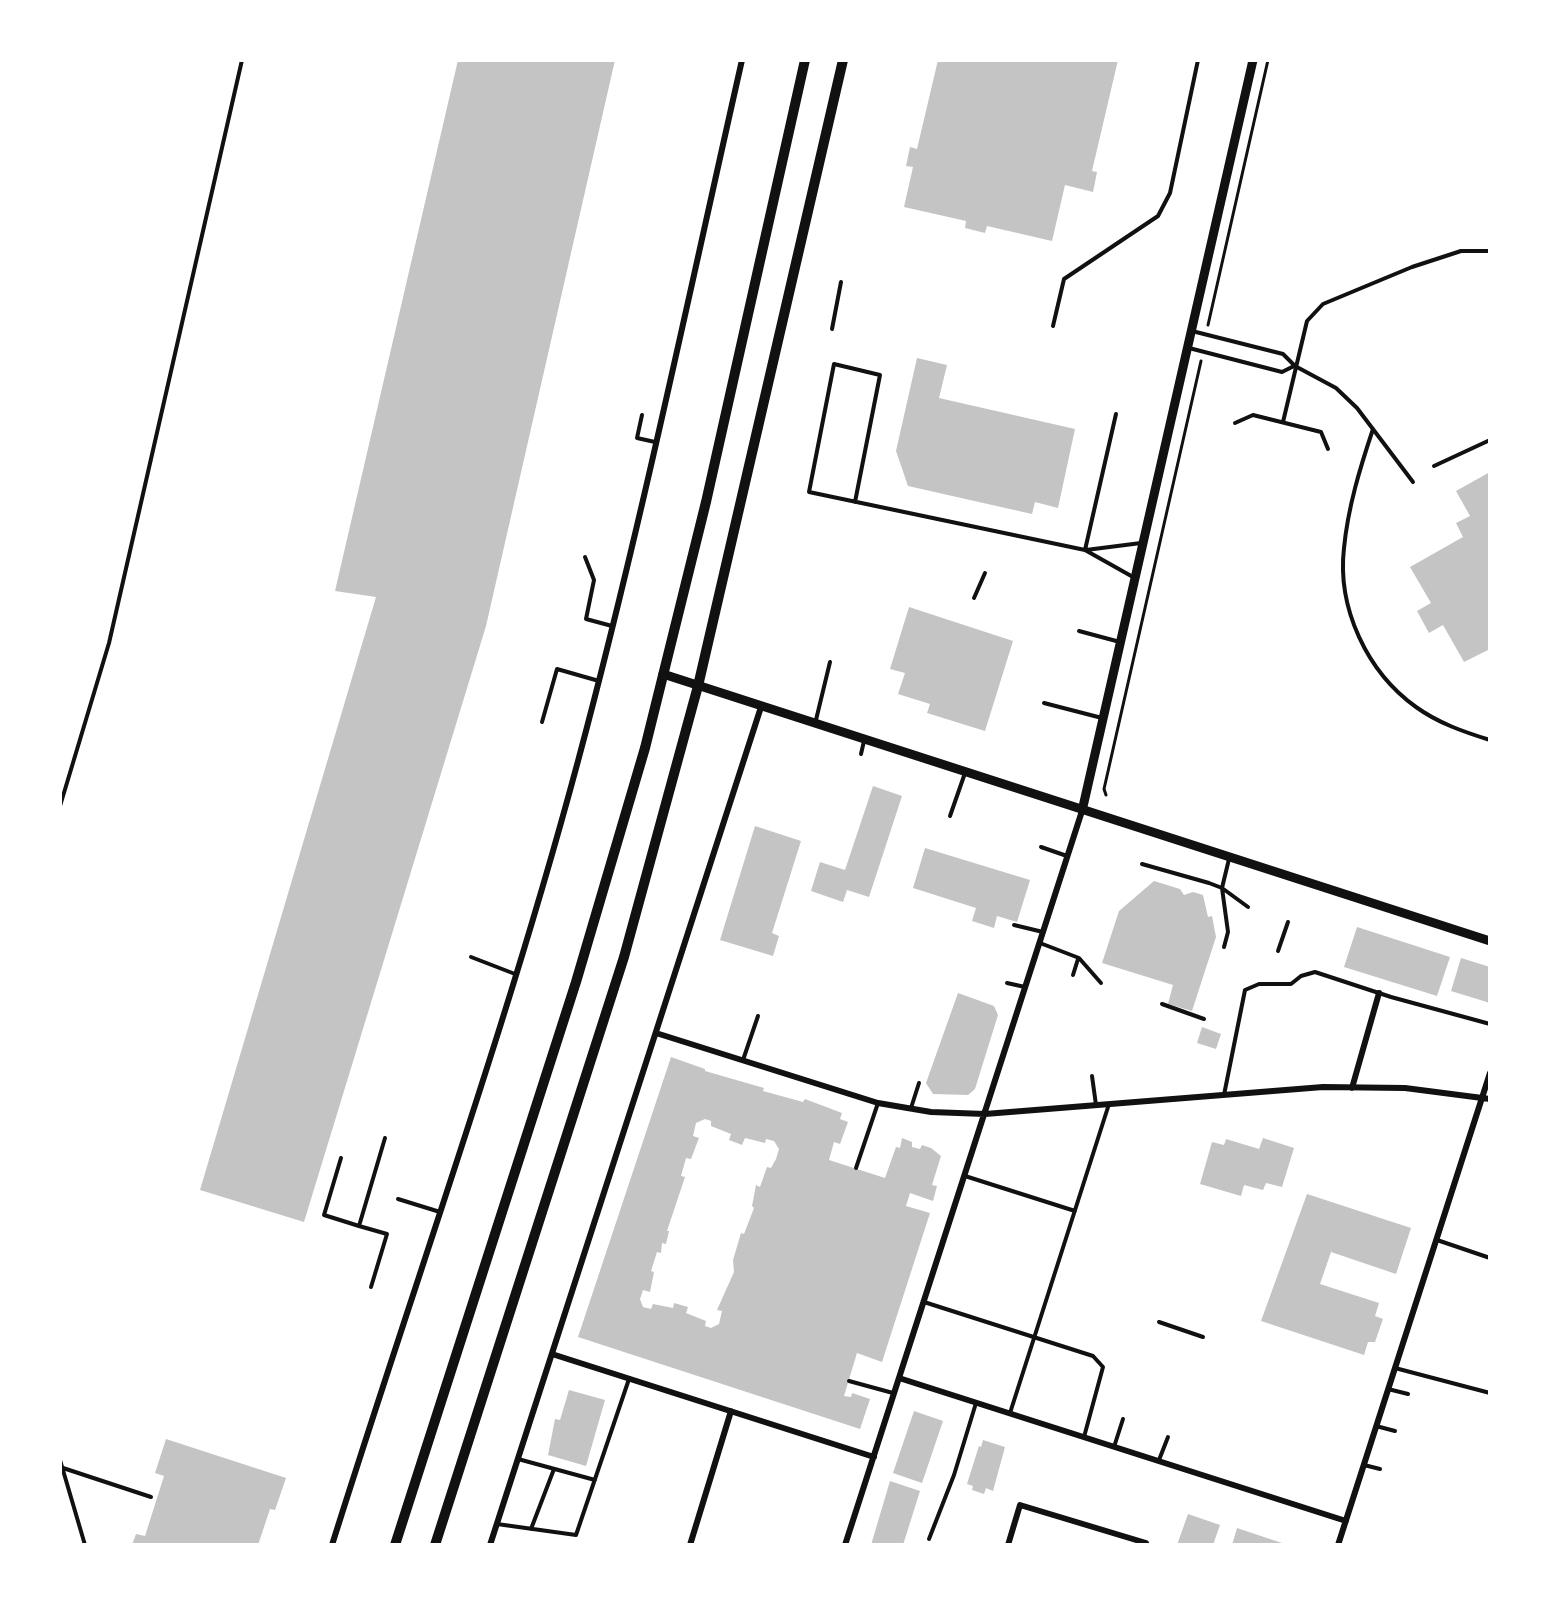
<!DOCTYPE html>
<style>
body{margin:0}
#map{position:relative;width:1550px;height:1605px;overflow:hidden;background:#fff;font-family:"Noto Sans",sans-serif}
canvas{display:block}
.frame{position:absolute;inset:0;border:62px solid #fff;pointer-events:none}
</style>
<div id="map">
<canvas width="1550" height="1605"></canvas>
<div class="frame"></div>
</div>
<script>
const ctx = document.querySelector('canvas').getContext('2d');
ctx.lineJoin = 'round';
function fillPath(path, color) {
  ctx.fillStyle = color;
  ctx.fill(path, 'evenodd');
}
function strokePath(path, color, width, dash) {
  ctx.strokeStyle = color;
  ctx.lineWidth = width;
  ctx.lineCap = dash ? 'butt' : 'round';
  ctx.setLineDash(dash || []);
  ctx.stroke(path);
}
fillPath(new Path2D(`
 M458,60H615L486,626L304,1222L200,1190L376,597L335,591Z
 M938,60H1118L1092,171L1097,172L1093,192L1065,185L1052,241L987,226L985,233L965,228L966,221L904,207L913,167L906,166L910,147L917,149Z
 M917,358L947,365L939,398L1075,429L1058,508L1035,502L1032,514L908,486L896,451Z
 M1490,472V649L1464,662L1443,625L1429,633L1417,611L1431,603L1410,567L1463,537L1456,523L1470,516L1456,491Z
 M909,607L1013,641L985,731L927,713L930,704L898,694L905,673L890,669Z
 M873,786L902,796L869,897L847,890L843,902L811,891L820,862L845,870Z
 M755,826L801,841L772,933L779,936L773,956L720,940Z
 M925,848L1030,880L1017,922L997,916L994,928L972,921L976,908L913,888Z
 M1154,881L1180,889L1184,895L1193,892L1203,895L1208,917L1212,916L1216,937L1192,1011L1168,1004L1173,985L1102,963L1119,911Z
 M1357,927L1450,957L1437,996L1344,967Z
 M1461,958L1490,967V1003L1451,991Z
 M958,993L994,1006L998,1015L975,1089L968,1095L933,1094L926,1083Z
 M1202,1027L1221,1034L1216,1049L1197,1043Z
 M671,1057L705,1069V1071L764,1088L763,1091L803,1102L805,1099L842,1113L840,1119L848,1122L840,1144L834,1142L829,1160L885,1178L896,1147L900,1148L902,1138L912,1142V1147L920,1149L922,1145L931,1148L941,1156L932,1185L937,1186L933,1201L910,1193L906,1206L930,1213L882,1362L857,1353L844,1396L851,1397L852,1393L870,1399L860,1429L578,1337ZM705,1119L711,1121V1126L731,1134L729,1140L742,1145L745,1138L765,1143L766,1139L774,1141L779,1149L776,1159L771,1168L767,1167L760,1187L756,1185L752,1206L754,1208L744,1234L741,1233L733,1260L734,1272L717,1310L722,1311L719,1324L711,1328L705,1326L706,1321L686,1313L688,1307L674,1303L673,1308L653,1304L651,1309L643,1307L640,1299L643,1290L650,1292L654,1272L651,1271L657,1252L661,1253L662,1243L666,1244L669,1231H667L685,1177L681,1176L686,1158L691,1159L699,1138L693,1136L696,1123Z
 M1263,1138L1294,1148L1282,1187L1266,1183L1263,1190L1244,1185L1241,1196L1200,1184L1212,1142L1224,1145L1226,1139L1259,1149Z
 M1307,1194L1411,1228L1396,1274L1331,1252L1320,1284L1379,1303L1375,1316L1383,1319L1375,1342H1368L1364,1355L1261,1321Z
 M569,1390L605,1400L586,1466L548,1455L555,1419L560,1420Z
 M914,1411L943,1421L922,1483L893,1473Z
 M166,1439L286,1478L275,1510L270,1509L258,1545H132L136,1534L145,1536L164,1476L155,1473Z
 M983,1440L1005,1447L993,1491L986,1488L984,1494L972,1490L973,1486L967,1484L979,1446L981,1447Z
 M890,1481L920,1491L903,1545H871Z
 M1188,1514L1220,1525L1213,1545H1177Z
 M1237,1528L1288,1545H1232Z`), '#c4c4c4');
strokePath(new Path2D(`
 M1208,325L1268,60
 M1106,795L1104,789L1201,361`), '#111', 3);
strokePath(new Path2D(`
 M1053,326L1064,279L1158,216L1170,193L1198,60
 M832,329L841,282
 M1192,331L1283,354L1295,366L1336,388L1357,408L1413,482
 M1189,348L1282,372L1294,366
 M642,415L637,438L655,442
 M1283,422L1307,321L1323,304L1412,267L1461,251H1490
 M1235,423L1253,415L1321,432L1328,449
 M1373,429C1360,468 1348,507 1344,548C1337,608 1367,672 1416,707C1438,723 1464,732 1490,740
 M1434,466L1490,440
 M855,502L880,375L834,364L809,492L1085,550L1133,577
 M1085,550L1116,414
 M1086,550L1141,543
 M585,557L594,580L586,619L612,626
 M974,598L985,573
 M1079,631L1120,642
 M1044,703L1102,718
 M542,722L557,669L599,681
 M815,724L830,662
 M861,754L864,741
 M60,806L109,643L242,60
 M950,816L965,773
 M1041,847L1067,856
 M1142,864L1209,883L1222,888L1248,907
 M1014,925L1043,932
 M1040,943L1079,958L1101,983
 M1224,947L1228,932L1222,888L1229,859
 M1278,951L1288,922
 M471,957L515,974
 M1073,975L1078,959
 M1007,983L1025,987
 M1162,1004L1204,1019
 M743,1060L758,1016
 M1092,1076L1096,1105
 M1224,1095L1245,990L1259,984H1291L1301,976L1315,972L1391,997L1490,1024
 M911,1108L919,1083
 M341,1158L324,1215L359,1226
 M856,1168L878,1103
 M965,1176L1075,1211
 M398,1199L440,1212
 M1437,1240L1490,1258
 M371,1287L387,1234L359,1226L385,1138
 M924,1302L1093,1356L1103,1367L1084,1437
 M1159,1322L1203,1337
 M1395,1368L1490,1393
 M849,1381L893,1393
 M1388,1389L1408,1394
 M1010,1413L1109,1104
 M1376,1426L1395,1431
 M1114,1447L1123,1419
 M518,1459L595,1480
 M60,1460L85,1545
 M1159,1460L1168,1437
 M1364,1465L1380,1469
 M60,1467L151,1497
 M497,1524L576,1535L629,1379
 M531,1529L554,1469
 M929,1539L954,1475L976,1403`), '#111', 4);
strokePath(new Path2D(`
 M656,1033L878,1103L931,1112L985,1114L1323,1087L1405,1088L1490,1099
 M1352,1088L1379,993
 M552,1354L874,1457
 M899,1378L1346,1521
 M332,1545C414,1284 507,1026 578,761C640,530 689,294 742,60
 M490,1545L761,707
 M690,1545L731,1411
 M845,1545L1082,811
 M1008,1545L1020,1505L1146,1543L1147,1545
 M1338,1545L1490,1073`), '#111', 6);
strokePath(new Path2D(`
 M663,674L1490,941
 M1082,811L1253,60`), '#111', 9);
strokePath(new Path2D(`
 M395,1545L576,982L645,748L706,502L805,60
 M435,1545L624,957L698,686L843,60`), '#111', 10);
</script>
